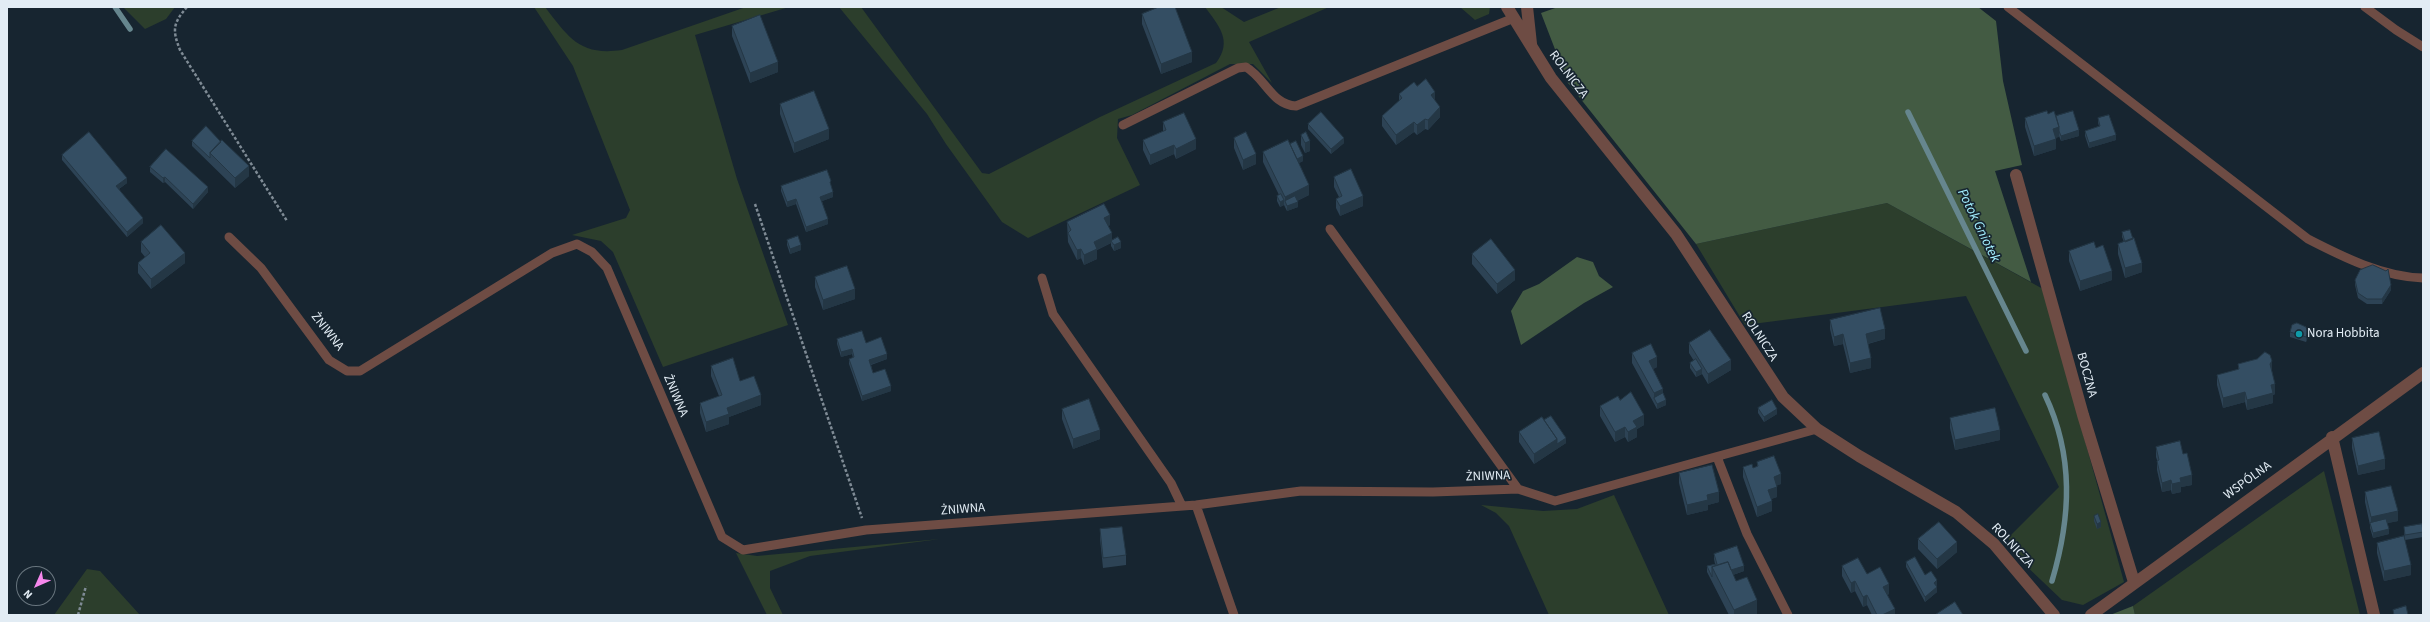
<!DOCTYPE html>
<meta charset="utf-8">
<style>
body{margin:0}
#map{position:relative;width:2430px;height:622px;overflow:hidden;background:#172530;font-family:"Source Sans 3",sans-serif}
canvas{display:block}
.frame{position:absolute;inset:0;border:8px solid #e2ecf4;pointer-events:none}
.north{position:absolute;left:16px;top:566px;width:40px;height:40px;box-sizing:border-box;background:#172530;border:1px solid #68757e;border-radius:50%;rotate:225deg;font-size:11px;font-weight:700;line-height:16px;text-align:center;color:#e2ecf4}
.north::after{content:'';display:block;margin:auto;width:14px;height:18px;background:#f688ed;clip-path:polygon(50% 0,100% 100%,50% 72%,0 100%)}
</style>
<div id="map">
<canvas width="2430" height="622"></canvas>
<div class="frame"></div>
<div class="north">N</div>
</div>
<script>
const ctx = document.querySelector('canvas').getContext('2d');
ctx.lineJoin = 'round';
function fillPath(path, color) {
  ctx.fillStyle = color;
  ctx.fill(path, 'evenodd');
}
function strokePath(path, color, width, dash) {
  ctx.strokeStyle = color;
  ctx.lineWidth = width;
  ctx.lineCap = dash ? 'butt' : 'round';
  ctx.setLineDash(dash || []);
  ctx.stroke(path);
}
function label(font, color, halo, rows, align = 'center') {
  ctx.font = font + ' "Source Sans 3",sans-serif';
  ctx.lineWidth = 3.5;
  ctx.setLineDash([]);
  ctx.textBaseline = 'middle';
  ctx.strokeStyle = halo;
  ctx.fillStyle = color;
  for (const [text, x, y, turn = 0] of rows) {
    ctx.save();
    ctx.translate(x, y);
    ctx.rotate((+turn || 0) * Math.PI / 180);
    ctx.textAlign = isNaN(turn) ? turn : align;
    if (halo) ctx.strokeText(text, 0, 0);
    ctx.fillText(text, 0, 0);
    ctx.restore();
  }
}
fillPath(new Path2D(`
 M123,7H175L166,19L145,29Z
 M534,7H545C569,38 580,56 622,50L746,7H789L695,35L737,179L788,325L663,367L613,252L601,241L572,235L626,218L630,210L573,66Z
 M839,7H861L982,173L989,174L1100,117L1216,63C1233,41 1219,26 1205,7H1221L1244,22L1281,7H1329L1249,42L1272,83L1253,64H1230L1132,115L1118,119L1117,138L1140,185L1028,238L1002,222L946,144L927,114Z
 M1460,7H1490L1489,14L1475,20Z
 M1887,203L2043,289L2124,582L2083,605L2062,600L2021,561L2008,538L2059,487L1966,296L1745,325L1696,244Z
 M2324,471L2360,615H2135L2133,606Z
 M1614,495L1669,615H1549L1509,526L1496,513L1481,505L1543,511L1577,509Z
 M940,539L810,556L770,571V588L783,615H767L736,553L757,556Z
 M87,569L100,571L140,615H54Z`), '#2c3e2c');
fillPath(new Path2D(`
 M1558,7H1978L1996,21L2003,81L2022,165L1995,171L2031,282L1887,203L1696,244L1568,83L1541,13Z
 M1577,257L1593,262L1599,276L1613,287L1584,303L1521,345L1511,311L1523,291L1539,284Z
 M2133,606L2135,615H2110Z`), '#435b43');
strokePath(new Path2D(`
 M115,7L130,29
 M1908,112L2026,351
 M2045,395C2074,456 2071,517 2052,581`), '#66868e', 5.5);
strokePath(new Path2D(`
 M187,7C173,23 172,30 180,50L287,221
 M755,204L862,518
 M78,615L86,586`), '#7f8b95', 2.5, [3, 2]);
strokePath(new Path2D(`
 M2008,7L2308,239C2343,257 2383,277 2423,278
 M2365,7L2396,30L2423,47
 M1123,125L1238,68L1246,67C1266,79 1272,105 1296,106L1514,18
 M1330,229L1518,489
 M229,237L261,268L329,360L347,371H360L552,253L577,244L592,252L607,268L722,537L743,550L866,530L1196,505L1301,491L1433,492L1518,489L1555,501L1817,429
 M1042,278L1053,314L1171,483L1182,506
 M1717,457L1747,534L1788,615
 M1196,505L1234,615`), '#6e4c44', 9);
strokePath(new Path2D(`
 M1507,7L1551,78L1676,234L1783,397L1817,429L1859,456L1956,512L1994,544L2054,615
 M1527,7L1531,44
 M2016,175L2083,415L2134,582
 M2332,437L2374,615
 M2091,615L2423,373`), '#6e4c44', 12);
fillPath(new Path2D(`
 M1142,14L1192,62L1161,74L1142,24Z
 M732,26L778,72L750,83L732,36Z
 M1417,86L1435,101L1440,117L1428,130L1425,129L1417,135L1414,132L1396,145L1382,126V116L1399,101V94Z
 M780,104L829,139L794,153L780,114Z
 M2048,114L2056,116L2079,136L2061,141L2059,136L2056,138V149L2034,156L2025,127V118Z
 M2098,118L2116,140L2089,148L2085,136V131L2099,126L2098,123Z
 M1163,122L1196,149L1176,159L1174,154L1150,165L1143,150V140L1163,131Z
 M1308,124L1344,143L1331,154L1308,129Z
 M1301,135L1310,151L1305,153L1301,145Z
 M1234,138L1256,164L1243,170L1234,148Z
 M192,141L221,142L249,176L235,188L192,146Z
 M1290,144L1303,161L1299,163L1309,195L1297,201L1298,207L1287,211L1284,205L1280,207L1277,201V196L1279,195L1263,162V152Z
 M62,155L127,183L119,189L143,223L127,237L62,160Z
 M150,167L208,192L193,209L165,182L163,183L150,172Z
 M1334,177L1363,206L1340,216L1336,208V199L1339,197L1334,187Z
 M781,186H831L833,197L822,201L828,224L806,232L796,204L787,207L781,191Z
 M1067,222L1110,225L1108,226L1112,240L1121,248L1114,251L1111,246V243L1097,250V259L1084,265L1081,258L1077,260L1068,242Z
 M2122,232L2142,272L2125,278L2118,254V244L2124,242L2122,237Z
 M787,240L801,250L790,254L787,245Z
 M141,242L185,263L151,289L138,273V263L145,257L141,252Z
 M2096,248L2112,280L2080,291L2069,261V251Z
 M1472,254L1515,280L1497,294L1472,264Z
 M815,277L855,299L823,310L815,287Z
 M2355,280L2391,290L2382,304H2367L2358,298L2355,285Z
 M1830,320L1885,339L1868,344L1871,368L1850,373L1843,344L1834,346L1830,329Z
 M2290,332L2308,337L2306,342L2290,337Z
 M837,339L866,343L887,359L871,365L873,373L891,391L862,401L849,364V359L853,358L852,354L841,357L837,344Z
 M1689,343L1731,370L1708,384L1702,374L1696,377L1690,368V363L1694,361L1689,353Z
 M1632,353L1657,367L1653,369L1663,393L1666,405L1657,409L1632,363Z
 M2257,359L2272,371L2275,394L2273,395V403L2247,410L2245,402L2223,408L2217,385V375L2238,370V364Z
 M711,366L740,381L761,405L729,417V424L706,432L700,413V403L719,396L711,376Z
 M1620,400L1644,425L1637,429V437L1628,442L1625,437L1615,442L1600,416V406Z
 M1758,408L1777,414L1764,422L1758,413Z
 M1062,409L1100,439L1073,449L1062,419Z
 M1950,418L2000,440L1955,450L1950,428Z
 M1544,420L1566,443L1534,464L1519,442V432Z
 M2352,438L2385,469L2358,475L2352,448Z
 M2156,447L2183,454L2192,485L2181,487V492L2172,494L2171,490L2162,492L2157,470V460L2156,457Z
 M1757,462L1781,484L1777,485V497L1771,499L1772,511L1757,517L1743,477V467L1753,468L1757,467Z
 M1679,473L1719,502L1708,505V510L1687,515L1679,483Z
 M2365,492L2398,521L2387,523L2389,534L2373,538L2370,528V525L2365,502Z
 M2094,516L2101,527L2097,529L2094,521Z
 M2404,527L2423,531V537L2405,540L2404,532Z
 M1100,529L1126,555V565L1103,568L1100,539Z
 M1918,539L1957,552L1937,569L1918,549Z
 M2377,543L2411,575L2384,581L2377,553Z
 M1714,554L1744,571L1733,575L1736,581L1757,614L1756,615H1729L1707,572V566L1715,564L1714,559Z
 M1906,562L1925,575L1937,585L1936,586L1937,592L1925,602L1906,567Z
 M1842,566L1867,574L1889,594L1887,595L1895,615H1872L1867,605L1863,607L1855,591L1851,593L1842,576Z`), '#2d4355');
fillPath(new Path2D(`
 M1192,52V62L1161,74V64Z
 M778,62V72L750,83V73Z
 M1435,92V102L1431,95Z
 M1440,107V117L1428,130V120Z
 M1425,119V129L1417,135V125Z
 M1414,122V132L1396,145V135Z
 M2059,127V137L2053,139V129Z
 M829,129V139L794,153V143Z
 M2079,130V136L2061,141V136Z
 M2116,135V140L2089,148V143Z
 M1344,138V143L1331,154V149Z
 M1196,139V149L1176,159V149Z
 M2056,139V149L2034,156V146Z
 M1310,141V151L1305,153V143Z
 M1174,145V154L1150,165V155Z
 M1256,154V164L1243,170V160Z
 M1303,156V161L1295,165V160Z
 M249,166V176L235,188V178Z
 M165,177V182L163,183V178Z
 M127,178V183L116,191V186Z
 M1309,185V195L1287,206L1285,201V197Z
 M208,187V192L193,209V204Z
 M833,192V197L820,202V197Z
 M1363,196V206L1340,216V206Z
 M796,199V204L787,207V202Z
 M1284,200V205L1280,207V202Z
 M1298,202V207L1287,211V206Z
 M1110,215V225L1104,228V218Z
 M143,218V223L127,237V232Z
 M828,219V224L806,232V227Z
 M1112,233V242L1111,241V243L1097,250V259L1084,265V255L1094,242Z
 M1121,242V248L1114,251V245Z
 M801,245V250L790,254V249Z
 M1081,249V258L1077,260V250Z
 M185,253V263L151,289V279Z
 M2142,263V272L2125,278V268Z
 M1515,270V280L1497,294V284Z
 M2112,271V280L2080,291V281Z
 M2391,285V290L2382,304V299Z
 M855,289V299L823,310V300Z
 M1885,329V339L1866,344V334Z
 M2308,332V337L2306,342V337Z
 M1843,334V344L1834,346V337Z
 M852,349V354L841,357V352Z
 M887,354V359L869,365V360Z
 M1657,357V367L1649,371V361Z
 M1871,358V368L1850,373V363Z
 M1731,360V370L1708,384V374Z
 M2272,361V371L2270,374V364Z
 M1702,369V374L1696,377V372Z
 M2275,384V394L2273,395V403L2247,410V400L2271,385Z
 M891,386V391L862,401V396Z
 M1663,389V398H1654V393Z
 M2245,392V402L2223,408V398Z
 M761,395V405L729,417V424L706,432V422L727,408Z
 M1666,400V405L1657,409V404Z
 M1777,409V414L1764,422V417Z
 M1644,415V425L1637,429V437L1628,442V432L1633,421Z
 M1625,427V437L1615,442V432Z
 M1100,430V439L1073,449V439Z
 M2000,430V440L1955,450V440Z
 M1566,438V443L1534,464V454L1557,439Z
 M2385,459V469L2358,475V466Z
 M1781,474V484L1774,487V477Z
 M2192,475V485L2181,487V492L2172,494V484L2180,478Z
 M2171,480V490L2162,492V483Z
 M1777,487V497L1768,500V490Z
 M1719,492V502L1708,505V510L1687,515V505L1707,495Z
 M1772,501V511L1757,517V507Z
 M2398,511V521L2371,527V517Z
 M2101,522V527L2097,529V524Z
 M2389,529V534L2373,538V533Z
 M1957,542V552L1937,569V559Z
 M2411,565V575L2384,581V571Z
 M1744,566V571L1718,580L1716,575Z
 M1937,580V585L1934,588V583Z
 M1855,581V591L1851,593V583Z
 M1889,584V594L1883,597V587Z
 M1937,587V592L1925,602V597Z
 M1867,595V605L1863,607V597Z
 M1757,600V614L1756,615H1734V610Z
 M1895,609V615H1882Z`), '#243745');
const building = new Path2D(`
 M1159,7H1175L1192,52L1161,64L1142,14Z
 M760,15L778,62L750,73L732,26Z
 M1426,79L1435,92L1431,95L1440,107L1428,120L1425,119L1417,125L1414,122L1396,135L1382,116L1402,98L1399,94L1414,82L1417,86Z
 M814,91L829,129L794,143L780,104Z
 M2047,111L2048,114L2054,111L2059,127L2053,129L2056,139L2034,146L2025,118Z
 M2073,111L2079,130L2061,136L2059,131V127L2056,116Z
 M1321,112L1344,138L1331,149L1308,124Z
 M1184,113L1196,139L1176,149L1174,145L1150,155L1143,140L1166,130L1163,122Z
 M2109,115L2116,135L2089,143L2085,131L2100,126L2098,118Z
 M206,126L221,142L210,153V158L192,141Z
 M89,132L127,178L116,186L143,218L127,232L62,155Z
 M1246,132L1256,154L1243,160L1234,138Z
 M1306,132L1310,141L1305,143L1301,135Z
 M222,140L249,166L235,178L210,153Z
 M1288,140L1309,185L1285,197L1263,152Z
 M1296,141L1303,156L1297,159L1290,144Z
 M166,149L208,187L193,204L165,177L163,178L150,167Z
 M1351,169L1363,196L1340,206L1336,199L1342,196L1334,177Z
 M827,170L831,181L830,182L833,192L820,197L828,219L806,227L796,199L787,202L781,186Z
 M1281,194L1284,200L1280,202L1277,196Z
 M1295,196L1298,202L1287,206L1285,201Z
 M1104,204L1110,215L1104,218L1112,233L1094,242L1097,249L1084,255L1081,249L1077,250L1068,233L1071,230L1067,222Z
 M161,225L185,253L151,279L138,263L150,253L141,242Z
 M2130,230L2133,239L2125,242L2122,232Z
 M798,236L801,245L790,249L787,240Z
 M1118,237L1121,242L1114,245L1111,241Z
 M2134,238L2142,263L2125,268L2118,244Z
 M1491,239L1515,270L1497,284L1472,254Z
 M2094,242L2096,248L2103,245L2112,271L2080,281L2069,251Z
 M2373,265L2386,271L2388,269L2391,285L2382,299H2367L2358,293L2355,280L2360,270Z
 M847,266L855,289L823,300L815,277Z
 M1880,308L1885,329L1866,334L1871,358L1850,363L1843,334L1834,337L1830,320Z
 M2297,323L2306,327L2308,332L2306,337L2290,332L2292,325Z
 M1710,330L1731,360L1708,374L1689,343Z
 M862,331L866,343L881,337L887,354L869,360L873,373L885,369L891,386L862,396L849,359L854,357L852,349L841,352L837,339Z
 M1651,344L1657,357L1649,361L1663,389L1654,393L1632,353Z
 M2265,352L2270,355L2272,361L2270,364L2275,384L2271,385L2273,393L2247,400L2245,392L2223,398L2217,375L2239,369L2238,364L2257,359Z
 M733,358L740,381L754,376L761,395L727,408L729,414L706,422L700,403L722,395L711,366Z
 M1696,359L1702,369L1696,372L1690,363Z
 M1631,392L1644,415L1633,421L1637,427L1628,432L1625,427L1615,432L1600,406L1618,396L1620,400Z
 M1663,393L1666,400L1657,404L1654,398Z
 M1089,399L1100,430L1073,439L1062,409Z
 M1772,400L1777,409L1764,417L1758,408Z
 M1995,408L2000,430L1955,440L1950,418Z
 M1551,416L1566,438L1557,444V439L1544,420Z
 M1542,417L1557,439L1534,454L1519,432Z
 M2379,432L2385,459L2358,466L2352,438Z
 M2180,441L2183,454L2187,453L2192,475L2180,478L2181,482L2172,484L2171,480L2162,483L2157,461L2159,460L2156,447Z
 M1774,456L1781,474L1774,477L1777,487L1768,490L1772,501L1757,507L1743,467L1752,464L1753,468L1758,466L1757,462Z
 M1712,465L1719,492L1707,495L1708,500L1687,505L1679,473Z
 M2391,486L2398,511L2371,517L2365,492Z
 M2098,514L2101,522L2097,524L2094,516Z
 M2386,519L2389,529L2373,533L2370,523Z
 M1939,522L1957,542L1937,559L1918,539Z
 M2422,524L2423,532L2405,535L2404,527Z
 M1122,527L1126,555L1103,558L1100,529Z
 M2404,536L2411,565L2384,571L2377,543Z
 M1737,546L1744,566L1731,570L1728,562L1712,567V577L1707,566L1717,564L1714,554Z
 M1915,557L1925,575L1931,571L1937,580L1934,583L1937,587L1925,597L1906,562Z
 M1858,558L1867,574L1880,567L1889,584L1883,587L1895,609L1882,615H1877L1867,595L1863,597L1855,581L1851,583L1842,566Z
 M1728,562L1736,581L1747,577L1757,600L1734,610L1712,567Z
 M1955,602L1963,615H1935Z
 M2406,606L2408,615H2394L2393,610Z`);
fillPath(building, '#344e63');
strokePath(building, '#243745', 1);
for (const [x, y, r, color] of [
 [2299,334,4,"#0f9aa8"]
]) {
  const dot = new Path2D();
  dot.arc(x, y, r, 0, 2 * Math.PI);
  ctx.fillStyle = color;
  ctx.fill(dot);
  strokePath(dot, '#172530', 1.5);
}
label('13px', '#e2ecf4', '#172530', [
 ["ROLNICZA",1568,75,53],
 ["ŻNIWNA",327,332,52],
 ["ROLNICZA",1759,337,57],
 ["BOCZNA",2086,375,75],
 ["ŻNIWNA",675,396,67],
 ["ŻNIWNA",1488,477,-2],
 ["WSPÓLNA",2248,481,-36],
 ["ŻNIWNA",963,510,-4],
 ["ROLNICZA",2012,546,47]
]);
label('13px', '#e2ecf4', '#172530', [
 ["Nora Hobbita",2307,334]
], 'left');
label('italic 14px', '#a3efff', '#172530', [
 ["Potok Gniotek",1978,226,64]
]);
</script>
